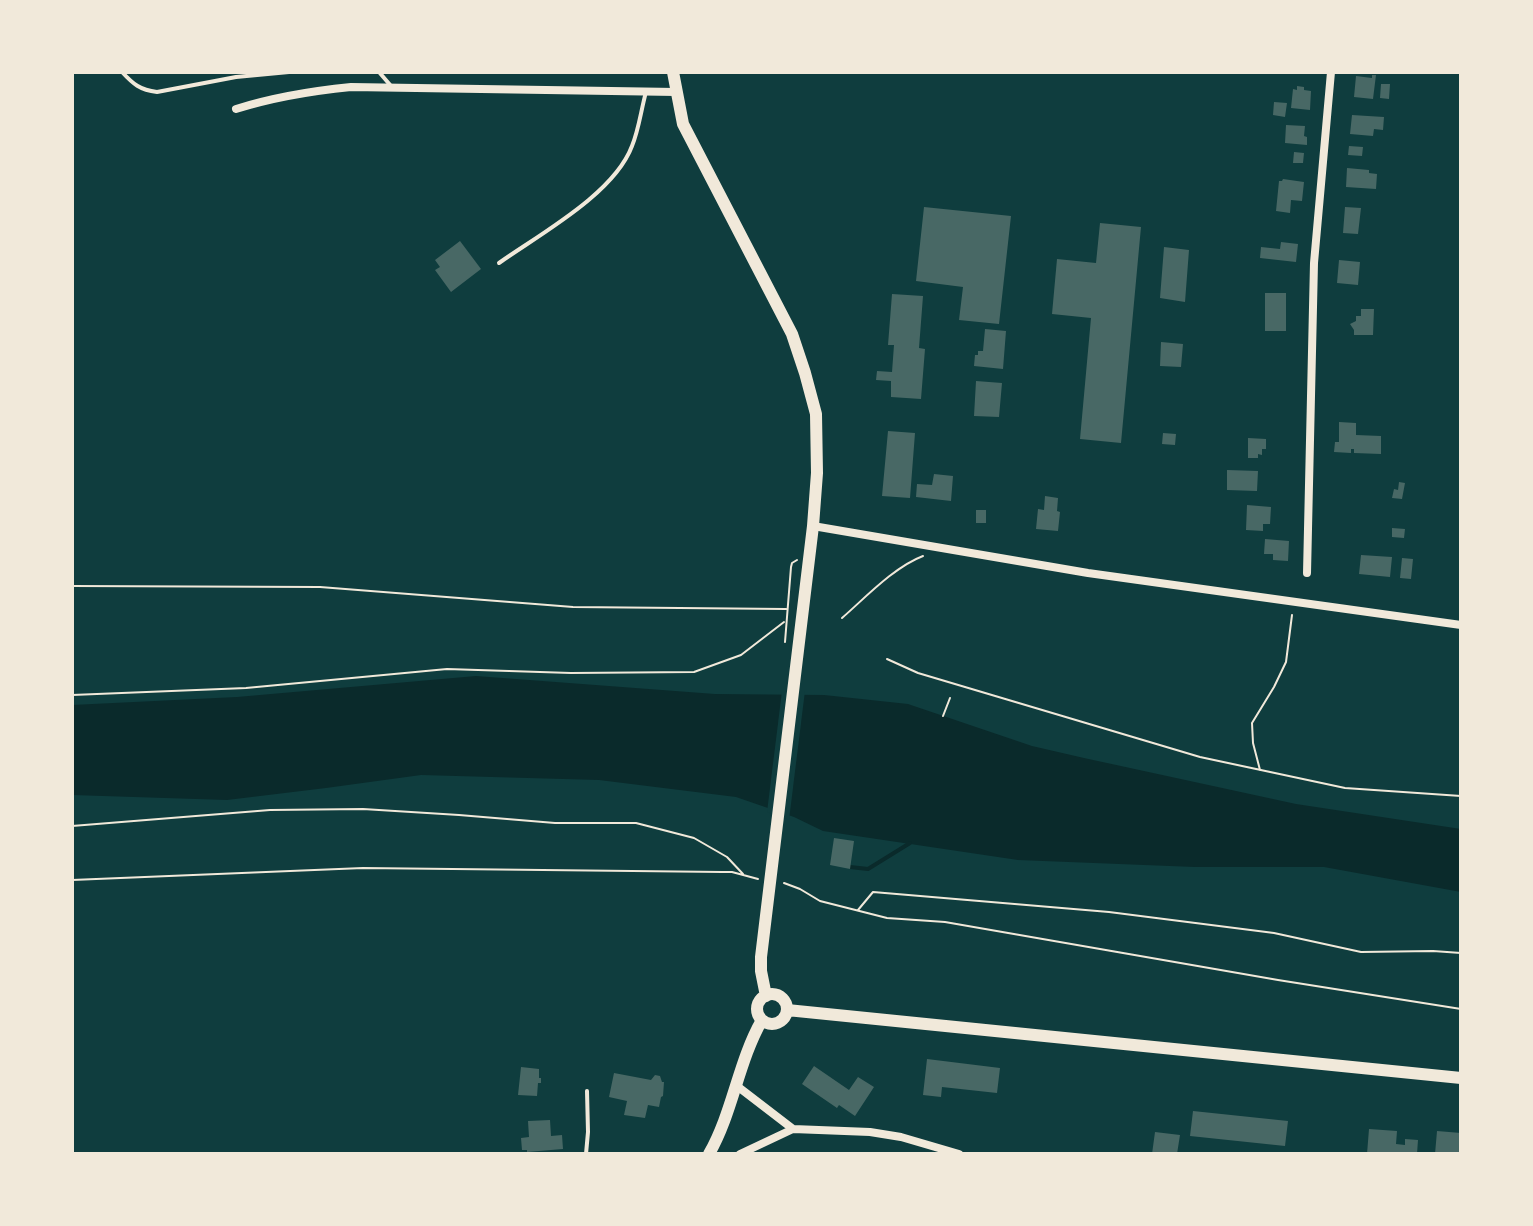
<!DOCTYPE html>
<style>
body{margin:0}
#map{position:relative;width:1533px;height:1226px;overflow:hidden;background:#0f3d3e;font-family:"Archivo Narrow",sans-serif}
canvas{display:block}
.frame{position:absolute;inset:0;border:74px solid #f1e9da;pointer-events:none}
</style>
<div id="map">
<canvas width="1533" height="1226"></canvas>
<div class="frame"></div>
</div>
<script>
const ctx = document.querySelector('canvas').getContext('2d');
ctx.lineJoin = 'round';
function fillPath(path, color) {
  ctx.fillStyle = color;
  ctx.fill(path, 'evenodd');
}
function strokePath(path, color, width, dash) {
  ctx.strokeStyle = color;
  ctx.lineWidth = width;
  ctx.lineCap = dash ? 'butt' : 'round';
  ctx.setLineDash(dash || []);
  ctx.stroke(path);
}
fillPath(new Path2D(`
 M476,676L715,694L824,695L908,704L1032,746L1084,758L1296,804L1461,829V892L1324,867H1195L1018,860L823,831L794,817L736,797L599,780L421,775L326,788L227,800L72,795V705L237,697Z`), '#0a2a2b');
fillPath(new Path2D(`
 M782,691H805L789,820L767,812Z`), '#0f3d3e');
strokePath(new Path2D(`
 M850,867L868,869L910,843`), '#0a2a2b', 4);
fillPath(new Path2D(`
 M1372,75H1376L1373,99L1354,97L1356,76L1372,78Z
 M1381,84H1390L1389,99L1380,98Z
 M1297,86L1304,87V90L1311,91L1310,110L1291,108L1293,89L1297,90Z
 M1274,102L1287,103L1285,117L1273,115Z
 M1352,115L1384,117L1383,130L1374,129L1373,136L1350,134Z
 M1286,125L1305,126L1304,136L1307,137V145L1285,143Z
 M1349,146L1363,147L1362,156L1348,155Z
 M1294,152L1304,153L1303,163H1293Z
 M1347,168L1369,170V173L1377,174L1376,189L1346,187Z
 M1283,179L1304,182L1302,201L1291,200L1290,213L1276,211L1279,181H1282Z
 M924,207L1011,216L999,324L959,320L963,287L916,281Z
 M1345,207L1361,208L1358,234L1343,233Z
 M1100,223L1141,227L1121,443L1080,439L1091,318L1052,314L1057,259L1096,263Z
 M460,241L481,269L451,292L435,270L440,267L435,260Z
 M1281,242L1298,244L1296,262L1260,258L1261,247L1280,249Z
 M1164,247L1189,250L1185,302L1160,298Z
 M1339,260L1360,262L1358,285L1337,283Z
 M1265,293H1286V331H1265Z
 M892,294L923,296L919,348L925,349L921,399L891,397V381L876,380L877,371L892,372L894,345H888Z
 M1361,309H1374L1373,335H1354V330L1350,324L1356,321V316H1361Z
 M985,329L1006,331L1003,369L974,366L975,355H978V351H983Z
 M1161,342L1183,344L1181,367L1160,366Z
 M976,381L1002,383L999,417L974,416Z
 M1339,422L1356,423V435L1381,436V454L1354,453V449H1351V453L1334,452L1335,442H1339Z
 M888,431L915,433L910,498L882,496Z
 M1163,433L1176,434L1175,445L1162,444Z
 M1248,438L1266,439V449H1262V455L1258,454V458H1248Z
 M1227,470L1258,471L1257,491L1227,490Z
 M934,474L953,476L951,501L916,497L917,484L932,485Z
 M1399,482L1405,483L1402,499L1392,498L1394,489L1398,490Z
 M1045,496L1058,498L1057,511L1060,512L1058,531L1036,529L1038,509L1044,510Z
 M1247,505L1271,507L1270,524H1263V531L1246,530Z
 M976,510H986V523H976Z
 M1392,528L1405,529L1404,538L1392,537Z
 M1265,539L1289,541L1288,561L1273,560V554H1264Z
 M1361,555L1392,557L1390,577L1359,574Z
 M1402,558L1413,559L1411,579L1400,578Z
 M834,838L854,841L850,869L830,865Z
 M927,1059L1000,1068L997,1093L942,1087L941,1097L923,1095Z
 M814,1066L849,1090L858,1077L874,1087L855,1116L839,1105L837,1108L802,1084Z
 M521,1067L539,1069V1078H541V1083H538L537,1096L518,1095Z
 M614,1073L651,1080L655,1075L660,1076L662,1082H664L663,1096L661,1097L659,1107L648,1105L645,1118L624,1115L627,1101L609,1097Z
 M1193,1111L1288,1121L1285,1146L1190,1136Z
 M550,1120L551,1136L562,1135L563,1149L527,1152V1150H522L521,1138L529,1137L528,1121Z
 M1369,1129L1397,1131L1396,1144L1405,1145V1139L1418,1140L1417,1154H1367Z
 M1437,1131L1461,1133V1154H1435Z
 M1155,1132L1180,1135L1177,1154H1152Z`), '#486865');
strokePath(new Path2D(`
 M72,586L320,587L573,607L786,609
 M842,618C865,598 894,567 923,556
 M785,642L791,567L792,563L797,560
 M887,659L918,673L1200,757L1345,788L1461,796
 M72,695L246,688L447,669L571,673L694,672L741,655L784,622
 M943,716L950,698
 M1260,770L1253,743L1252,723L1274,687L1286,662L1292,615
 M72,826L270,810L363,809L459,815L555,823H636L694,838L727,857L743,874
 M72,880L363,868L722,872H732L758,879
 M784,883L800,889L820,901L887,918L945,922L1278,980L1461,1009
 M858,910L873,892L1109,912L1274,933L1361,952L1433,951L1461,953`), '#f1e9da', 2);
strokePath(new Path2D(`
 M122,72C133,84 140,90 157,92L236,77L289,72
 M379,72L391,86
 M499,263C540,234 614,194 632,146C639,129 641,110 646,92
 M586,1154L588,1132L587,1091`), '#f1e9da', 4);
strokePath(new Path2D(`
 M236,109C274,97 311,91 351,87L676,92
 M813,526L1088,573L1461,625
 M1307,573L1314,263L1331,72
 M737,1086L793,1129L870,1132L901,1137L959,1154
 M740,1154L793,1129`), '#f1e9da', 8);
strokePath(new Path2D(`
 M673,72L683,124L792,334L805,373L816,414L817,473L813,526L761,957V971L766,996
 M757 1009a15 15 0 1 1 30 0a15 15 0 1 1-30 0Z
 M787,1010L1461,1078
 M709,1154C733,1112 738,1062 762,1020`), '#f1e9da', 12);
</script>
